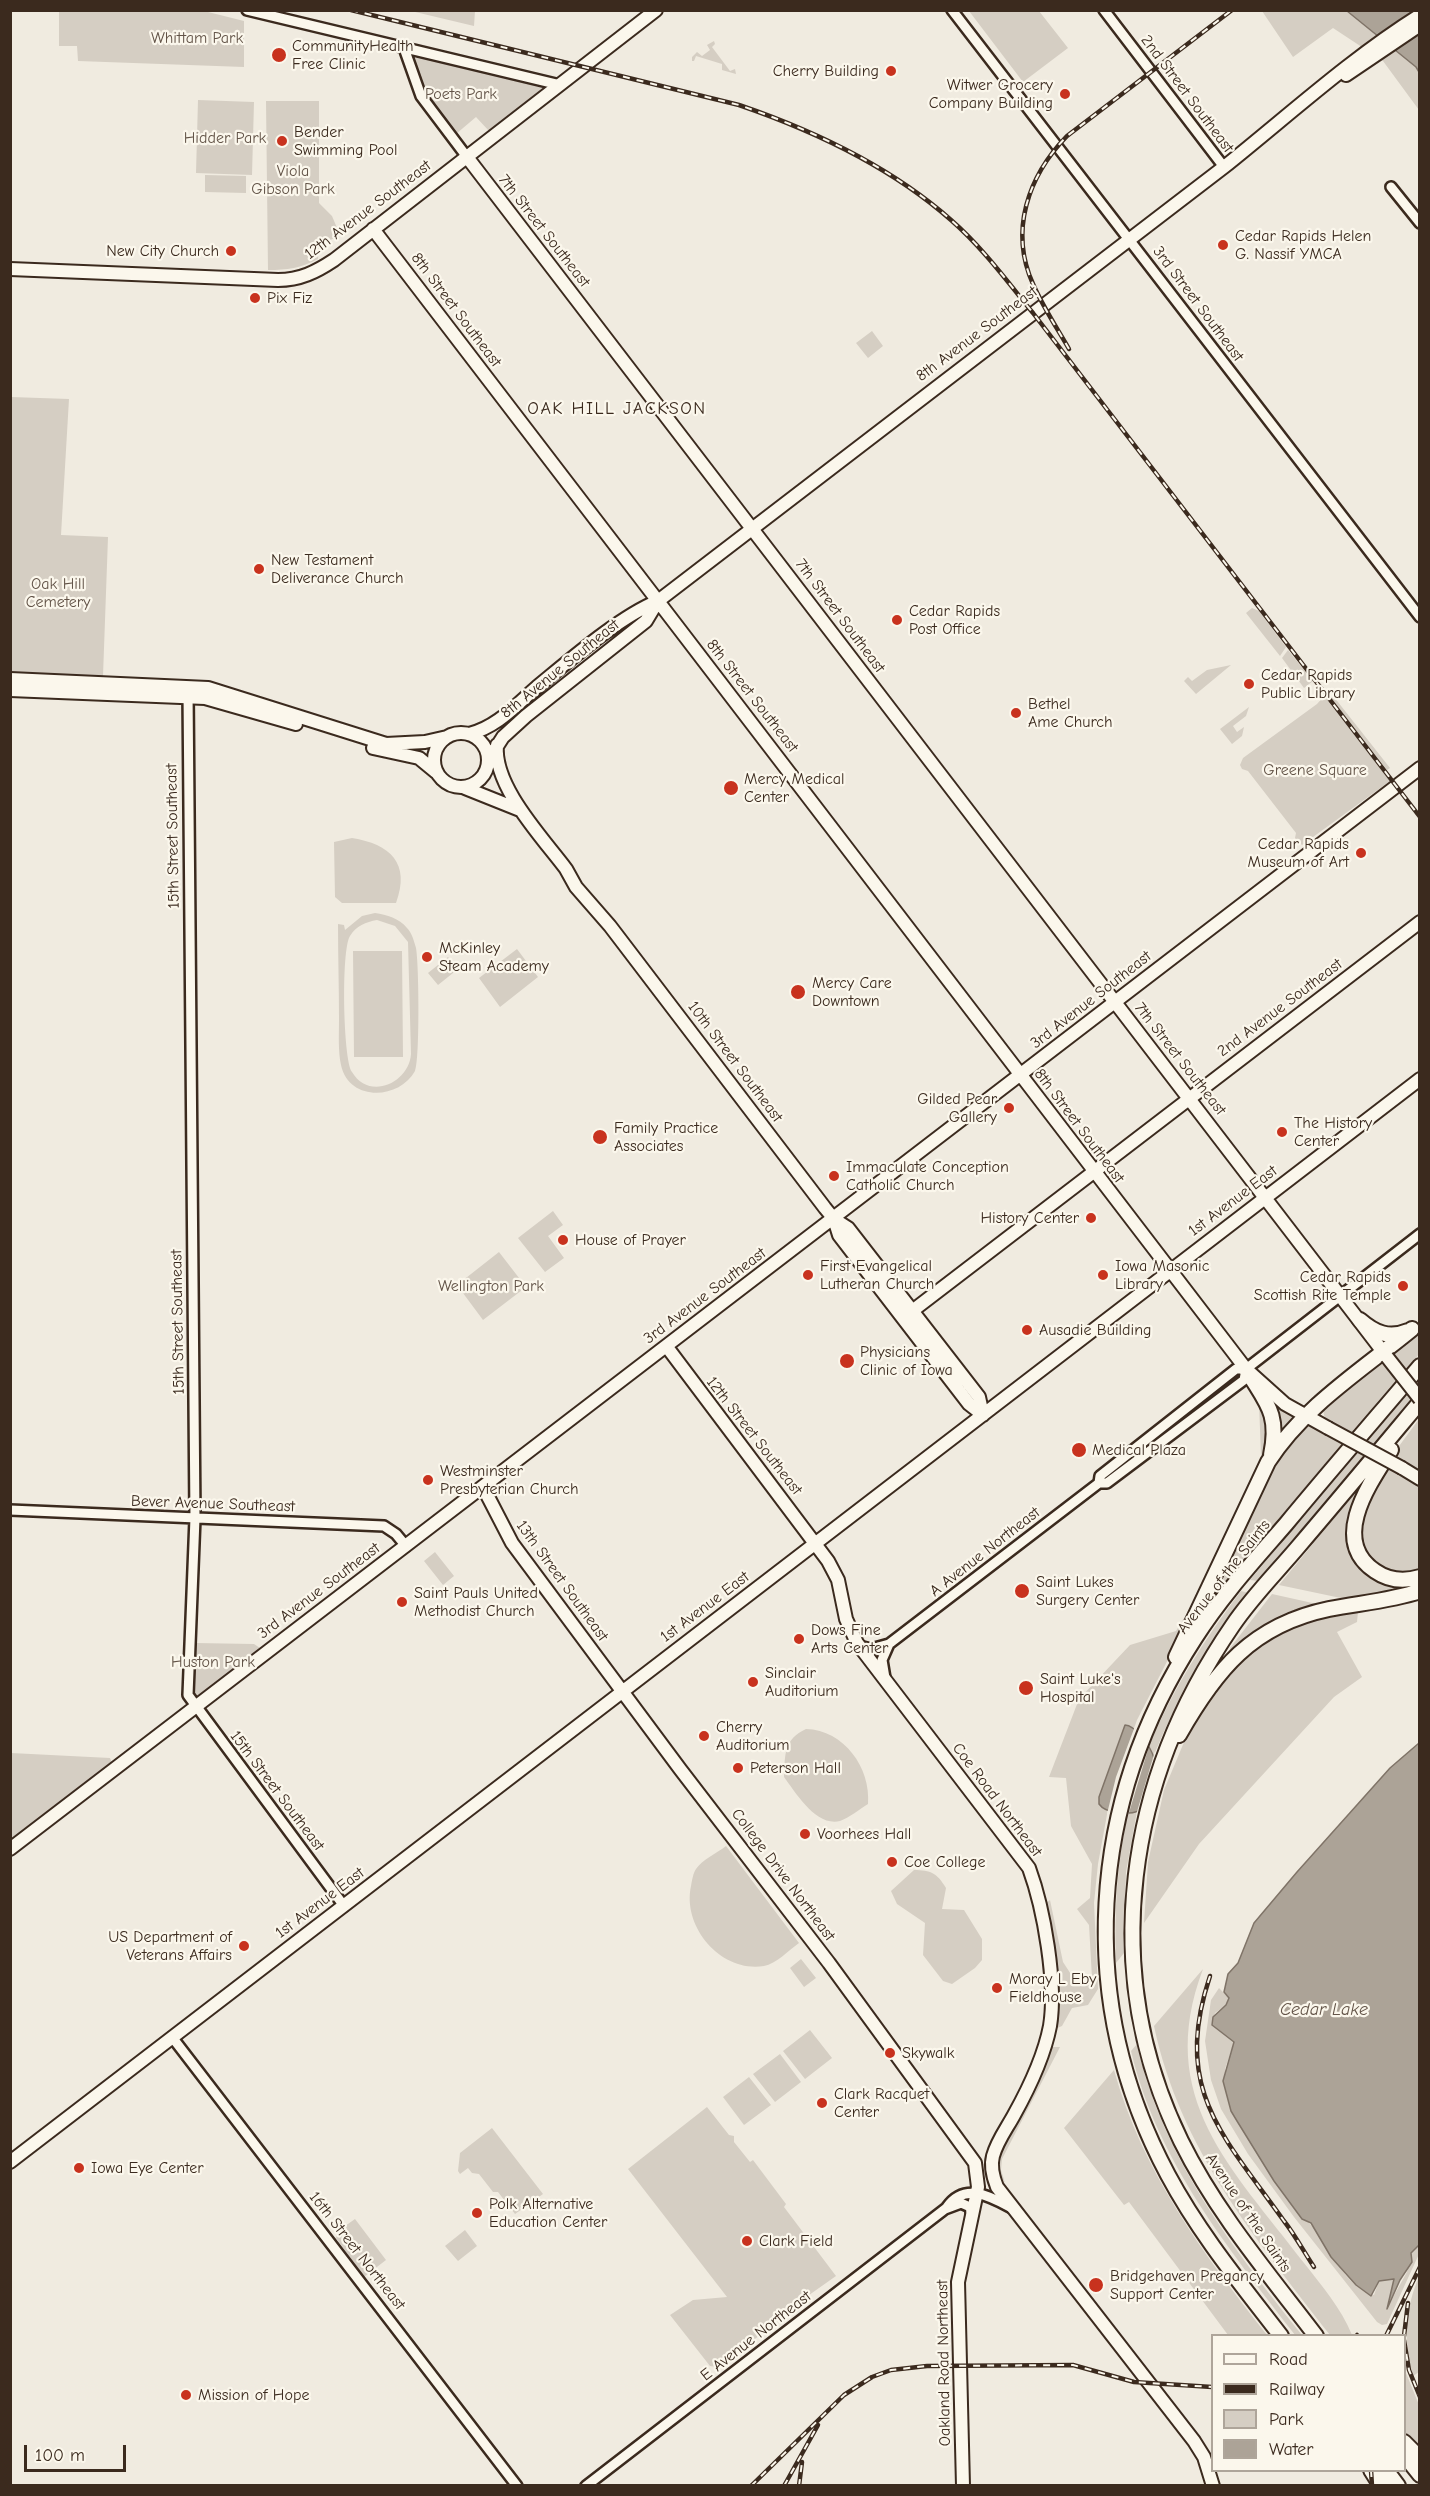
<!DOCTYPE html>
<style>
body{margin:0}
#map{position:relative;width:1430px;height:2496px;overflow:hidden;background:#f0ebe0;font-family:"Comic Neue",sans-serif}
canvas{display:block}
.frame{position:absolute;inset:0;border:12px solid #3b2a1e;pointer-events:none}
.legend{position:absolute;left:1211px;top:2334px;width:195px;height:138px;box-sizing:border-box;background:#fbf7ec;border:2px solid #aea59a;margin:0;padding:8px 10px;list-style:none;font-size:18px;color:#3b2a1e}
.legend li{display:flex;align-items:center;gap:12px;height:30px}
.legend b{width:30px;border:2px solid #aea59a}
.scale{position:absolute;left:24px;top:2445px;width:102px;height:27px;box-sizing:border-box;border:3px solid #3b2a1e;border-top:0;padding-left:8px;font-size:18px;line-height:21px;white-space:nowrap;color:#3b2a1e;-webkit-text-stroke:4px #fbf7ec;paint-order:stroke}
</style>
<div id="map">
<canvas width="1430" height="2496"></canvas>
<div class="frame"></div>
<ul class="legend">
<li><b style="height:8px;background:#fbf7ec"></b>Road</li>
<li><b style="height:8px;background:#3b2a1e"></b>Railway</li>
<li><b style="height:16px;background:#d5cec3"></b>Park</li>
<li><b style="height:16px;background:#aca397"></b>Water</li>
</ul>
<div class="scale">100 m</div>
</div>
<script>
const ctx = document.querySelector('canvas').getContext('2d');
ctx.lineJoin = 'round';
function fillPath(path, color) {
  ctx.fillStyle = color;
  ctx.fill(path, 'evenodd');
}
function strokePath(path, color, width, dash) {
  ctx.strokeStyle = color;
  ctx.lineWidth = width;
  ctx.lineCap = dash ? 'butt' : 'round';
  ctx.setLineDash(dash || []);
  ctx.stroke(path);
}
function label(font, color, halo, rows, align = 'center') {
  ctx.font = font + ' "Comic Neue",sans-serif';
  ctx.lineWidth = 4.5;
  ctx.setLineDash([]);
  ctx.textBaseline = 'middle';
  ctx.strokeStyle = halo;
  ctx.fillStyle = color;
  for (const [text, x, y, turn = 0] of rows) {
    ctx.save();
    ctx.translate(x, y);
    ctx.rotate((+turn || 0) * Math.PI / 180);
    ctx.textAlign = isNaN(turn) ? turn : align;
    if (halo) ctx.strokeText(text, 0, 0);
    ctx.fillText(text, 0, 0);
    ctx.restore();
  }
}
fillPath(new Path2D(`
 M200,10L244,21V67L78,61L77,46H59V11Z
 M411,11H475L474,26Z
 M969,11H1039L1068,48L1023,82Z
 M1262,11H1347L1416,67L1419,72V110L1383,61L1333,28L1293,57Z
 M714,41L715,44L712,47L730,71L735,69L736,74L722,70V64L696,56L694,61H692V57L697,52L702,56L710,50L707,45Z
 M420,56L538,83L543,88L489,131L476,117L456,134L426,94L413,62L415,58Z
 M198,100L254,102L252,175L196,173Z
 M266,101H319V203L332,216L340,235L319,246L318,259C301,268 287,270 268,270Z
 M205,175L246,176V193L205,192Z
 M872,331L883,346L868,358L856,343Z
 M11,397L69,399L61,535L108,537L103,676L100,678L11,675Z
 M1252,608L1259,611L1286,647L1280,656L1246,613Z
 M1288,650L1313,681L1304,688L1282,658Z
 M1231,665L1196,694L1184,681L1188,677L1192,681L1207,670Z
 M1324,696L1390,781L1302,845L1295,838L1296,833L1248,771L1242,769L1240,765L1243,758L1317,704Z
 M1334,697L1390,768L1387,770L1331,698Z
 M1249,707L1246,716L1233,726L1237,732L1244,727L1242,736L1232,744L1220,729Z
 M352,838C390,844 411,863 396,903H342L335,897L334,842Z
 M375,913C387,915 399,918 407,928C412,933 414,941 416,948C419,964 420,1060 415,1071C399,1100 349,1102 341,1065C338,1051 339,1035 339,1020C339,988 338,956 338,924L344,925L345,930L362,916ZM377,920L395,926L408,942L411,1054C409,1083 369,1101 352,1072C343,1059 341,949 350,936C356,926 366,922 377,920Z
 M517,949L538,977L500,1007L479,978Z
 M353,951H402L403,1057H354Z
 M448,957L458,969L438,985L428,973Z
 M553,1211L563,1225L548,1236L564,1258L545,1272L518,1238Z
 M499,1252L526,1287L483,1320L457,1285Z
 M1419,1331V1354L1406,1370L1392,1353Z
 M1381,1362L1397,1379L1350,1434C1338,1427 1318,1422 1325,1405Z
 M1247,1387L1254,1388L1267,1414L1268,1451L1177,1642L1137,1720L1110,1798L1098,1864L1094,1903L1098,1989L1088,2005L1072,2008L1062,2026L1055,2029L1057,1975L1045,1904L1050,1900L1063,1962L1076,1982L1092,1978L1089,1925L1077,1909L1090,1898L1092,1864L1071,1826L1066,1778L1049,1777L1079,1699L1130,1645L1176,1631L1189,1610L1261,1456L1259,1403Z
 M1407,1392L1413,1399L1372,1446L1365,1442Z
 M1277,1403L1298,1416L1280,1438L1274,1405Z
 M1419,1419V1474L1391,1457Z
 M1305,1421L1344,1442L1246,1557L1198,1619L1278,1451Z
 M1358,1450L1366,1454L1258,1581L1250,1580Z
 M1378,1465L1356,1508L1363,1565L1419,1580V1587L1355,1601L1279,1585Z
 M1386,1465L1419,1484V1573C1374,1573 1369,1571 1357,1526Z
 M435,1552L454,1576L443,1585L424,1561Z
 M1241,1591L1249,1593C1210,1643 1178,1695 1154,1755L1149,1746C1173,1689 1203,1641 1241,1591Z
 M1272,1594L1326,1606L1228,1657L1230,1648Z
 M1354,1610L1358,1612L1357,1622L1337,1632L1362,1677L1334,1697L1199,1844L1144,1923L1148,1862L1164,1790L1192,1723L1228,1667L1286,1626Z
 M195,1643L254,1644L260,1648L197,1697L192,1690Z
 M806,1729C844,1730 871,1768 868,1804C860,1809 849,1818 840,1821C816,1827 796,1793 784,1777C785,1754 784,1739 806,1729Z
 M11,1753L110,1758L112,1763L11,1841Z
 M1137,1811L1126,1872L1124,1953L1116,1963C1114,1912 1117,1863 1128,1813Z
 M726,1846L799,1943C789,1950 776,1964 764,1966C721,1973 682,1927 691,1886C692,1881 693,1873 696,1869C702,1860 717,1853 726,1846Z
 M914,1870C931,1870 937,1873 946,1888L942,1909L964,1910L982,1939V1960L975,1968L952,1984L943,1981L923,1955L925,1923L897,1904L891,1891Z
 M801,1959L816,1978L804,1987L790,1968Z
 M1203,1969C1154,2098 1232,2168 1304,2263C1322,2286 1341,2308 1352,2335H1330C1255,2238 1180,2149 1154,2026Z
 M1219,1988L1229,1998L1226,2005L1215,2013L1212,2025L1234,2042L1225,2069L1237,2121L1302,2218C1330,2234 1336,2284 1374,2295L1379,2281L1394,2279L1387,2308L1407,2272L1411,2253L1419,2245V2254L1387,2324L1382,2325L1377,2322L1294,2217L1248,2154L1221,2109L1211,2080L1205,2041L1211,2000Z
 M810,2030L832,2058L805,2079L783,2051Z
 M1137,2044C1162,2157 1232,2247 1302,2335H1295C1228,2248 1157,2161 1131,2051Z
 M1050,2047H1060L1002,2159L1001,2170L1005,2183L997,2171L998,2160L1034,2091Z
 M780,2054L801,2082L775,2102L753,2074Z
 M1114,2070C1142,2171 1203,2254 1267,2335H1228L1129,2202L1124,2205L1064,2128Z
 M749,2077L771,2105L744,2125L723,2097Z
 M707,2107L729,2135L734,2136V2142L750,2162L753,2160L786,2204L784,2207L836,2276L768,2324L771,2327L717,2367L710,2366L670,2315L693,2300L727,2297L628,2169Z
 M492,2128L543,2194L515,2214L498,2192H493L479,2174L472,2173L468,2168L460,2174L458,2171L460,2153Z
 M355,2219L386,2260L364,2277L336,2238L338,2231Z
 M465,2230L477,2246L458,2261L445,2246Z
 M1419,2277V2372L1413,2376C1403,2343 1405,2308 1419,2277Z
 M1404,2368L1419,2405V2451L1405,2433Z`), '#d5cec3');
const water = new Path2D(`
 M1347,11H1419V72L1416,67Z
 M1125,1725C1135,1725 1151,1747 1154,1758L1139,1811C1128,1815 1106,1814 1099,1804V1797Z
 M1419,1743V2245L1411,2253L1412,2262L1400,2280L1387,2309L1394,2279L1379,2281L1371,2296L1356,2285L1331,2257L1311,2223L1302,2219L1274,2181L1237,2121L1231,2111L1223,2081L1234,2042L1212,2025L1213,2017L1226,2005L1229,1998L1224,1992L1228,1974L1238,1963L1254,1923L1297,1872L1390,1768Z`);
fillPath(water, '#aca397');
strokePath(water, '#7f7367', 1.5);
fillPath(new Path2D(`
 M1135,1726L1150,1743L1128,1816L1107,1814L1116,1777Z
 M1155,1751L1158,1763L1144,1809L1136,1815Z`), '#f0ebe0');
const minor = new Path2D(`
 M247,10L560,85
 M952,10L1420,617
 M1104,10L1224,167
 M404,48L421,96L467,157
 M1391,187L1420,223
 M188,691L195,1518L188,1695L344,1906
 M1099,1483L1100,1476L1236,1369H1246L1420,1234
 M10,1510L384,1526L396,1534L406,1546
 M859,1646L871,1649L889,1644L1099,1483H1107L1244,1380L1246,1369
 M885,1678L882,1660L889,1644
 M172,2037L517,2486
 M947,2207C964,2183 988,2195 1010,2207
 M586,2486L945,2209L961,2203L970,2207L972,2216`);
const major = new Path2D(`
 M1346,75L1420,25
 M467,157L1387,1357
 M373,229L1246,1369L1285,1404L1328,1428
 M10,269L278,280C300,280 316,272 334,260L656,10
 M10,679L208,688L386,744L425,742L447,737
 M10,690L205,698L296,724
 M434 760a27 27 0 1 1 54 0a27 27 0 1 1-54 0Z
 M469,734C497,727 515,706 537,687C570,660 619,617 658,601L1224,167C1289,115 1350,59 1420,15
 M497,745C493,786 542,837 566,869L576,887L610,926L825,1208L834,1219L839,1235L969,1404L983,1415
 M373,748L419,758L436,772
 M494,751L503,737L526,716L646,621L658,601
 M465,788L520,810
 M834,1219L848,1228L979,1397L983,1415
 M903,1318L1420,922
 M667,1347L828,1561L838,1580L846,1619L857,1643L1029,1868C1044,1909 1057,1983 1050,2026C1044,2057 1029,2088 1014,2115C1007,2128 997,2141 993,2156C990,2167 993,2177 997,2187L1194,2441L1204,2457L1213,2486
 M1402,1468L1420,1479
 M483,1487L512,1543L680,1769L829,1963L975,2163L978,2187L958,2282L963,2486
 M10,1849L1420,768
 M10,2162L1420,1079`);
const highway = new Path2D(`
 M1360,1320C1375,1333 1389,1339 1408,1331
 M1246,1369C1265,1402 1280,1412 1271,1455
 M1391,1450C1370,1483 1329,1540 1375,1571C1388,1580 1404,1582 1420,1577
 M1176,1657L1268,1462C1303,1407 1362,1370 1412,1329
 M1179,1735C1216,1670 1252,1625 1329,1609C1359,1603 1390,1601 1420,1591
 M1281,2336C1241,2284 1199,2233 1168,2175C1075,2001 1088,1803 1195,1638C1221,1597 1254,1561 1286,1524C1330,1471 1375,1419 1420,1366
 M1316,2336C1268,2273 1216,2212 1181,2141C1097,1969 1127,1779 1233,1625C1252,1597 1276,1573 1298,1547C1339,1499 1379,1451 1420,1402
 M1404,2442L1420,2458
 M1404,2455L1420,2475
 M1371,2470L1381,2486
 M1386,2470L1398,2486`);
strokePath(minor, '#3b2a1e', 14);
strokePath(major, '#3b2a1e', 16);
strokePath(highway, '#3b2a1e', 18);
strokePath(minor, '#fbf7ec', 9);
strokePath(major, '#fbf7ec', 12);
strokePath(highway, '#fbf7ec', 14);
const rail = new Path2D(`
 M351,10L739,105C815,131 891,167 951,220C982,247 1007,281 1033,313L1420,817
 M1069,349C1057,328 1043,307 1033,284C1009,231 1028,176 1067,136L1232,10
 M1210,1976C1172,2090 1223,2135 1284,2221C1295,2235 1304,2252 1314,2267
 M1357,2335L1358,2336
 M1386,2336L1420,2267
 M1404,2336L1408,2303
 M1404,2340L1409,2370L1420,2397
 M1371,2470L1372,2486
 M751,2486L844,2395L872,2377L891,2370L927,2366L1073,2365L1134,2382L1212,2387
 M784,2486L818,2425
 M799,2486L802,2462`);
strokePath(rail, '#3b2a1e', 4.5);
strokePath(rail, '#fbf7ec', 2, [7]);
const majorBridge = new Path2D(`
 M1387,1357L1420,1399
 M1328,1428L1402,1468`);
strokePath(majorBridge, '#3b2a1e', 16, []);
strokePath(majorBridge, '#fbf7ec', 12);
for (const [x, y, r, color] of [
 [279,55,8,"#c8321e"],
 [891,71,6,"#c8321e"],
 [1065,94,6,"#c8321e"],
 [282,141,6,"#c8321e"],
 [1223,245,6,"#c8321e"],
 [231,251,6,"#c8321e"],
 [255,298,6,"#c8321e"],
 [259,569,6,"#c8321e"],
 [897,620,6,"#c8321e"],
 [1249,684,6,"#c8321e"],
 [1016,713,6,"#c8321e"],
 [731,788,8,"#c8321e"],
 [1361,853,6,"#c8321e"],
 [427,957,6,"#c8321e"],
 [798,992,8,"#c8321e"],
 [1009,1108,6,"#c8321e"],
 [1282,1132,6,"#c8321e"],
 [600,1137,8,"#c8321e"],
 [834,1176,6,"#c8321e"],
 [1091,1218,6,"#c8321e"],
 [563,1240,6,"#c8321e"],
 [808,1275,6,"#c8321e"],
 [1103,1275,6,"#c8321e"],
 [1403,1286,6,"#c8321e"],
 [1027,1330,6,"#c8321e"],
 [847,1361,8,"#c8321e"],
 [1079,1450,8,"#c8321e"],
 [428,1480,6,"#c8321e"],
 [1022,1591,8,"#c8321e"],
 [402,1602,6,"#c8321e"],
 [799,1639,6,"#c8321e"],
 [753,1682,6,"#c8321e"],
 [1026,1688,8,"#c8321e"],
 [704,1736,6,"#c8321e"],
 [738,1768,6,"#c8321e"],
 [805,1834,6,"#c8321e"],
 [892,1862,6,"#c8321e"],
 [244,1946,6,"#c8321e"],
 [997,1988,6,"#c8321e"],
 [890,2053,6,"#c8321e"],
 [822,2103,6,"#c8321e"],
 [79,2168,6,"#c8321e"],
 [477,2213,6,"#c8321e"],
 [747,2241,6,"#c8321e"],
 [1096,2285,8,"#c8321e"],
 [186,2395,6,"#c8321e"]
]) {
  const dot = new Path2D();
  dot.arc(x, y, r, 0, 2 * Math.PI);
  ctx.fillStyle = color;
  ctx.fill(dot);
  strokePath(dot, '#fbf7ec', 2);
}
label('16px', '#625347', '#fbf7ec', [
 ["Whittam Park",197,38],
 ["Poets Park",461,94],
 ["Hidder Park",225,138],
 ["Viola",293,171],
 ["Gibson Park",293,189],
 ["Oak Hill",58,584],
 ["Cemetery",58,602],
 ["Greene Square",1315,770],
 ["Wellington Park",491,1286],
 ["Huston Park",213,1662]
]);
label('16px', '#3b2a1e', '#fbf7ec', [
 ["CommunityHealth",292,46],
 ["Free Clinic",292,64],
 ["Cherry Building",879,71,"right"],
 ["Witwer Grocery",1053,85,"right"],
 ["Company Building",1053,103,"right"],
 ["Bender",294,132],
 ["Swimming Pool",294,150],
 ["Cedar Rapids Helen",1235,236],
 ["G. Nassif YMCA",1235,254],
 ["New City Church",219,251,"right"],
 ["Pix Fiz",267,298],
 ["New Testament",271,560],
 ["Deliverance Church",271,578],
 ["Cedar Rapids",909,611],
 ["Post Office",909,629],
 ["Cedar Rapids",1261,675],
 ["Public Library",1261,693],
 ["Bethel",1028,704],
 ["Ame Church",1028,722],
 ["Mercy Medical",744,779],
 ["Center",744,797],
 ["Cedar Rapids",1349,844,"right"],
 ["Museum of Art",1349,862,"right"],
 ["McKinley",439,948],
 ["Steam Academy",439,966],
 ["Mercy Care",812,983],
 ["Downtown",812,1001],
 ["Gilded Pear",997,1099,"right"],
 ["Gallery",997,1117,"right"],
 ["The History",1294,1123],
 ["Center",1294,1141],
 ["Family Practice",614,1128],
 ["Associates",614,1146],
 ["Immaculate Conception",846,1167],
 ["Catholic Church",846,1185],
 ["History Center",1079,1218,"right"],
 ["House of Prayer",575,1240],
 ["First Evangelical",820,1266],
 ["Lutheran Church",820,1284],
 ["Iowa Masonic",1115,1266],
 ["Library",1115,1284],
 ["Cedar Rapids",1391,1277,"right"],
 ["Scottish Rite Temple",1391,1295,"right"],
 ["Ausadie Building",1039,1330],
 ["Physicians",860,1352],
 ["Clinic of Iowa",860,1370],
 ["Medical Plaza",1092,1450],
 ["Westminster",440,1471],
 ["Presbyterian Church",440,1489],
 ["Saint Lukes",1036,1582],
 ["Surgery Center",1036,1600],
 ["Saint Pauls United",414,1593],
 ["Methodist Church",414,1611],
 ["Dows Fine",811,1630],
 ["Arts Center",811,1648],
 ["Sinclair",765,1673],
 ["Auditorium",765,1691],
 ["Saint Luke's",1040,1679],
 ["Hospital",1040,1697],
 ["Cherry",716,1727],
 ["Auditorium",716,1745],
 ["Peterson Hall",750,1768],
 ["Voorhees Hall",817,1834],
 ["Coe College",904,1862],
 ["US Department of",232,1937,"right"],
 ["Veterans Affairs",232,1955,"right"],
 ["Moray L Eby",1009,1979],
 ["Fieldhouse",1009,1997],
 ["Skywalk",902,2053],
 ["Clark Racquet",834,2094],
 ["Center",834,2112],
 ["Iowa Eye Center",91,2168],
 ["Polk Alternative",489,2204],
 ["Education Center",489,2222],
 ["Clark Field",759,2241],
 ["Bridgehaven Pregancy",1110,2276],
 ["Support Center",1110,2294],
 ["Mission of Hope",198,2395]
], 'left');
label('16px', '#3b2a1e', '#fbf7ec', [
 ["2nd Street Southeast",1187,94,53],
 ["12th Avenue Southeast",368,210,-37],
 ["7th Street Southeast",544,231,52],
 ["3rd Street Southeast",1198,304,53],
 ["8th Street Southeast",456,310,53],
 ["8th Avenue Southeast",977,334,-37],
 ["7th Street Southeast",840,616,53],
 ["8th Avenue Southeast",560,669,-39],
 ["8th Street Southeast",752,696,52],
 ["15th Street Southeast",173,836,-91],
 ["3rd Avenue Southeast",1091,1000,-38],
 ["2nd Avenue Southeast",1280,1008,-37],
 ["7th Street Southeast",1180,1059,52],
 ["10th Street Southeast",735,1062,53],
 ["8th Street Southeast",1079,1126,53],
 ["1st Avenue East",1233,1201,-37],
 ["3rd Avenue Southeast",705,1296,-37],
 ["15th Street Southeast",178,1322,-91],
 ["12th Street Southeast",754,1436,52],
 ["Bever Avenue Southeast",213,1504,2],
 ["A Avenue Northeast",985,1552,-38],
 ["Avenue of the Saints",1224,1577,-52],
 ["13th Street Southeast",562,1581,54],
 ["3rd Avenue Southeast",319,1591,-37],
 ["1st Avenue East",705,1607,-37],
 ["15th Street Southeast",277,1791,53],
 ["Coe Road Northeast",997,1800,53],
 ["College Drive Northeast",783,1875,53],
 ["1st Avenue East",320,1903,-37],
 ["Avenue of the Saints",1248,2213,56],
 ["16th Street Northeast",357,2251,52],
 ["E Avenue Northeast",756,2336,-38],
 ["Oakland Road Northeast",944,2363,-91]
]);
ctx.letterSpacing = '1.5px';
label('18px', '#3b2a1e', '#fbf7ec', [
 ["OAK HILL JACKSON",617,409]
]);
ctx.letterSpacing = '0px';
label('italic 18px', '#635448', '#fbf7ec', [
 ["Cedar Lake",1324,2010]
]);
</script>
